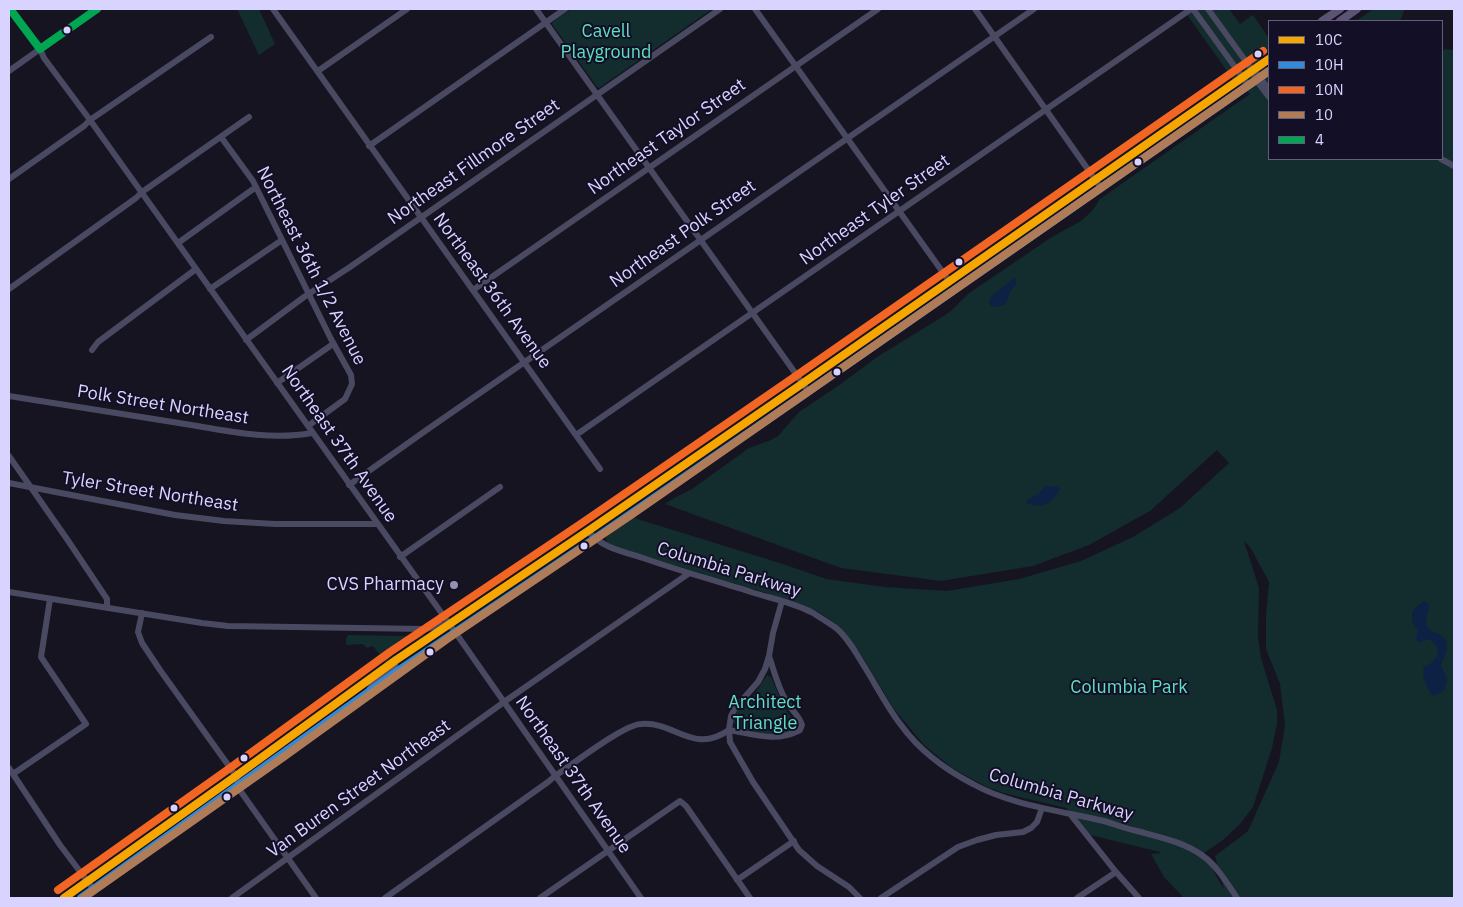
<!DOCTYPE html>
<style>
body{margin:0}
#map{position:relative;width:1463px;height:907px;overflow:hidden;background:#161421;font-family:"IBM Plex Sans",sans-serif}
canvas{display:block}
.frame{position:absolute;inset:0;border:10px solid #d9d4ff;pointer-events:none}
.legend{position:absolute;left:1268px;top:20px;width:175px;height:140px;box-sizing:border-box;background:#130f26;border:1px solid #625e7d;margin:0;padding:6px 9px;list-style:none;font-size:15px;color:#d9d4ff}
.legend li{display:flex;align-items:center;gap:10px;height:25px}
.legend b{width:25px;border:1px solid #625e7d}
</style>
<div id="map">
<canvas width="1463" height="907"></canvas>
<div class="frame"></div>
<ul class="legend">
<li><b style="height:6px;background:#f7a600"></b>10C</li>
<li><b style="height:6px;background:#338bd7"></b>10H</li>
<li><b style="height:6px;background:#f26522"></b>10N</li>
<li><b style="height:6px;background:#b07c57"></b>10</li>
<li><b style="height:6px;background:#00a651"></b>4</li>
</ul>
</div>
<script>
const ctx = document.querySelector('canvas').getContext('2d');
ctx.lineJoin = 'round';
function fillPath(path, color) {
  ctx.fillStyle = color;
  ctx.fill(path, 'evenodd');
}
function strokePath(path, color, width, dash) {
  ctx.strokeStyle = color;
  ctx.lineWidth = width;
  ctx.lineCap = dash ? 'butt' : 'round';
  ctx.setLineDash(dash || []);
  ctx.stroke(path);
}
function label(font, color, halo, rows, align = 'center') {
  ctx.font = font + ' "IBM Plex Sans",sans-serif';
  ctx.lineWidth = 4;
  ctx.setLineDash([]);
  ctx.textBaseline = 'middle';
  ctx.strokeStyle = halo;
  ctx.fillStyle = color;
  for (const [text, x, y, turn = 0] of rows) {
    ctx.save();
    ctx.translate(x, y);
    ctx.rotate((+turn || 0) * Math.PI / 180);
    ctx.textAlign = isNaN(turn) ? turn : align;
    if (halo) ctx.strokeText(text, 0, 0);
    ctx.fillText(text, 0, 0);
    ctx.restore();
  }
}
fillPath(new Path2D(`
 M237,9H259L275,44L259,55Z
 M571,9H712L599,88L597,87L552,24L554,21Z
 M1183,9H1229L1240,24L1253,15L1269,38V52L1260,58L1269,73V159H1442V52L1445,49L1454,50V898H1184L1164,877L1151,854L1160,853V852L1090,835L1066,808L1003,793L985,786L952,768L924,745L894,709L862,656L848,636L833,622L820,613L796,602L628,551L608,544L606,539L607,534L631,517L783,564L826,579L885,587L947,591L1019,579L1081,561L1133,537L1180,508L1229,463L1217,450L1150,511L1089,545L1033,566L941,581L841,568L665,504L674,498L692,489L749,448L771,440L778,436L799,412L838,386L877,357L942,317L952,310L969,293L1052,237L1081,221L1093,210L1100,199L1250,94L1232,78ZM1244,541L1250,547L1269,582L1266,616V649L1280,684L1285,725L1279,762L1248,831L1215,856L1224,890L1204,853L1223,840L1240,824L1253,807L1272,748L1277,724V710L1261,658L1258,637L1259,588Z
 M1373,9H1405L1400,21H1356Z
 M413,634L425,635C419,639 413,641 407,644C398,649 392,655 386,663L373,646L367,648L363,644L347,645L346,643V639L348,635L405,636Z
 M767,675L771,677L784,707L796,724L795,729C780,736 743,736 733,722L737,709L753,696Z`), '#132c2d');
fillPath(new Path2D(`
 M1014,277L1016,279V284L1010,292L1006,304L998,307L991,306L989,303C989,296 999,290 1005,286C1008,284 1011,280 1014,277Z
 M1046,486L1058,487L1060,489C1051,504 1043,509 1026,503V501L1038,494Z
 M1424,601L1427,602L1429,606C1429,612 1424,621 1427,626C1432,636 1449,632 1447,649C1446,654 1442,660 1441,665C1442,669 1445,673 1446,677C1449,686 1441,697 1432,695C1427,688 1421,676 1424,667C1438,661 1445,648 1428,639L1420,642L1418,641L1416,638L1418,631L1412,621V612L1416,607Z`), '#0d2144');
strokePath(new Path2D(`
 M10,9L40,49L44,58L90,120L460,639L641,898
 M273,9L600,469
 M536,9L808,391
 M755,9L949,281
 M975,9L1101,188
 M1193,9L1248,85
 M1208,9L1247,63L1252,70L1256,80L1269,97
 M9,71L40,49L47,43L97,9
 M318,71L407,9
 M1257,74L1269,89
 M221,137L253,181L331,339L351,375L352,384L345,399L308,426
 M369,146L565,9
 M1441,159L1454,166
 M9,179L84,126L90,120L211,37
 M178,243L256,187
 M9,289L136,198L142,192L249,117
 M210,289L282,240
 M473,290L878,9
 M246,340L304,297L350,267L720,9
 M92,350L98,342L196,269
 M277,383L333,344
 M9,396C66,405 122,414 179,423C223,430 268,441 312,433
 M576,435L1191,9
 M9,456L69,542L107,599V608
 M9,483L175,515L224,521L275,524H377
 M349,485L428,429L1034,9
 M588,531C602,548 622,551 643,558C680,571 717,581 754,593C774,599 795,603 813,613C821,618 829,623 836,628C848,638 856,653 864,666C876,685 887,707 901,725C919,750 946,770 973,784C1010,805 1062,811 1104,821C1115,824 1126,829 1137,831C1159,837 1184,842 1203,856C1217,866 1227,883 1237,898
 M400,557L500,487
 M9,592L202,623L228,626L425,629L447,624
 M782,601L773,633L769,656L765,669L758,682L735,708L731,716L729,730L730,742L753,782L799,850L817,866L849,887L860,898
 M142,613L138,632L142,643L160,670L236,776L239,789L316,898
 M9,768L60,845L94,890
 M13,774L86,724L41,657L50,599
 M1070,814L1116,872L1139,898
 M737,880L794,841
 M232,898L504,702L688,574
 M385,898L548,782L555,776C573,764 623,725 641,724C675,721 693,755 729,730C753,734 776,743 800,730L802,725C799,715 791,710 786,701C778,687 774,671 769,656
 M540,898L680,801L686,806L750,898
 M881,898L958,847L977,840L996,835L1023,832L1031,828L1037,822L1042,808
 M1077,898L1116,872`), '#4a4962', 6);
strokePath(new Path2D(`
 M1322,21L1340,9
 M1340,21L1357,9
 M368,695C372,681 387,677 394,664
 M64,898L236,776L396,660L588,531L796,388L1269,59
 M83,898L282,758L447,639L631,515L1269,71`), '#5e5373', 8);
strokePath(new Path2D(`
 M64,898L236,776L396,660L588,531L796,388L1269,59`), '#f7a600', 8);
strokePath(new Path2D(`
 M81,898L402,668L594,539L802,396L1269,71`), '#338bd7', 8);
strokePath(new Path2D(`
 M58,890L230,768L390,652L582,523L790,380L1263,51`), '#f26522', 8);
strokePath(new Path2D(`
 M83,898L282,758L447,639L631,515L1269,71`), '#b07c57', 8);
strokePath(new Path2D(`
 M10,9L40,49
 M40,49L97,9`), '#00a651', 8);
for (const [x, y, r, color] of [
 [67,30,4.5,"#d9d4ff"],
 [1258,54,4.5,"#d9d4ff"],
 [1138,162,4.5,"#d9d4ff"],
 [959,262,4.5,"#d9d4ff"],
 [837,372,4.5,"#d9d4ff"],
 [584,546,4.5,"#d9d4ff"],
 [454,585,5,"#9591b1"],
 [430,652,4.5,"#d9d4ff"],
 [244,758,4.5,"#d9d4ff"],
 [227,797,4.5,"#d9d4ff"],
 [174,808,4.5,"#d9d4ff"]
]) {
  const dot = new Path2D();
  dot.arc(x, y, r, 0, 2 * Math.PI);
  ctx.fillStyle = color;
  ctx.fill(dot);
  strokePath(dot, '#130f26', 2);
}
label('18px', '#5fe0c0', '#130f26', [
 ["Cavell",606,32],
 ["Playground",606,53],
 ["Columbia Park",1129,688],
 ["Architect",765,703],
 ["Triangle",765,724]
]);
label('18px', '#d9d4ff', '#130f26', [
 ["Northeast Taylor Street",667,137,-35],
 ["Northeast Fillmore Street",474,162,-35],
 ["Northeast Tyler Street",875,210,-35],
 ["Northeast Polk Street",683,234,-35],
 ["Northeast 36th 1/2 Avenue",311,266,63],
 ["Northeast 36th Avenue",492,291,54],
 ["Polk Street Northeast",163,405,9],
 ["Northeast 37th Avenue",339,444,55],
 ["Tyler Street Northeast",150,492,9],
 ["Columbia Parkway",729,570,17],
 ["Northeast 37th Avenue",573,775,55],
 ["Van Buren Street Northeast",359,789,-36],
 ["Columbia Parkway",1061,795,16]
]);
label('18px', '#d9d4ff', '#130f26', [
 ["CVS Pharmacy",444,585]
], 'right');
</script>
